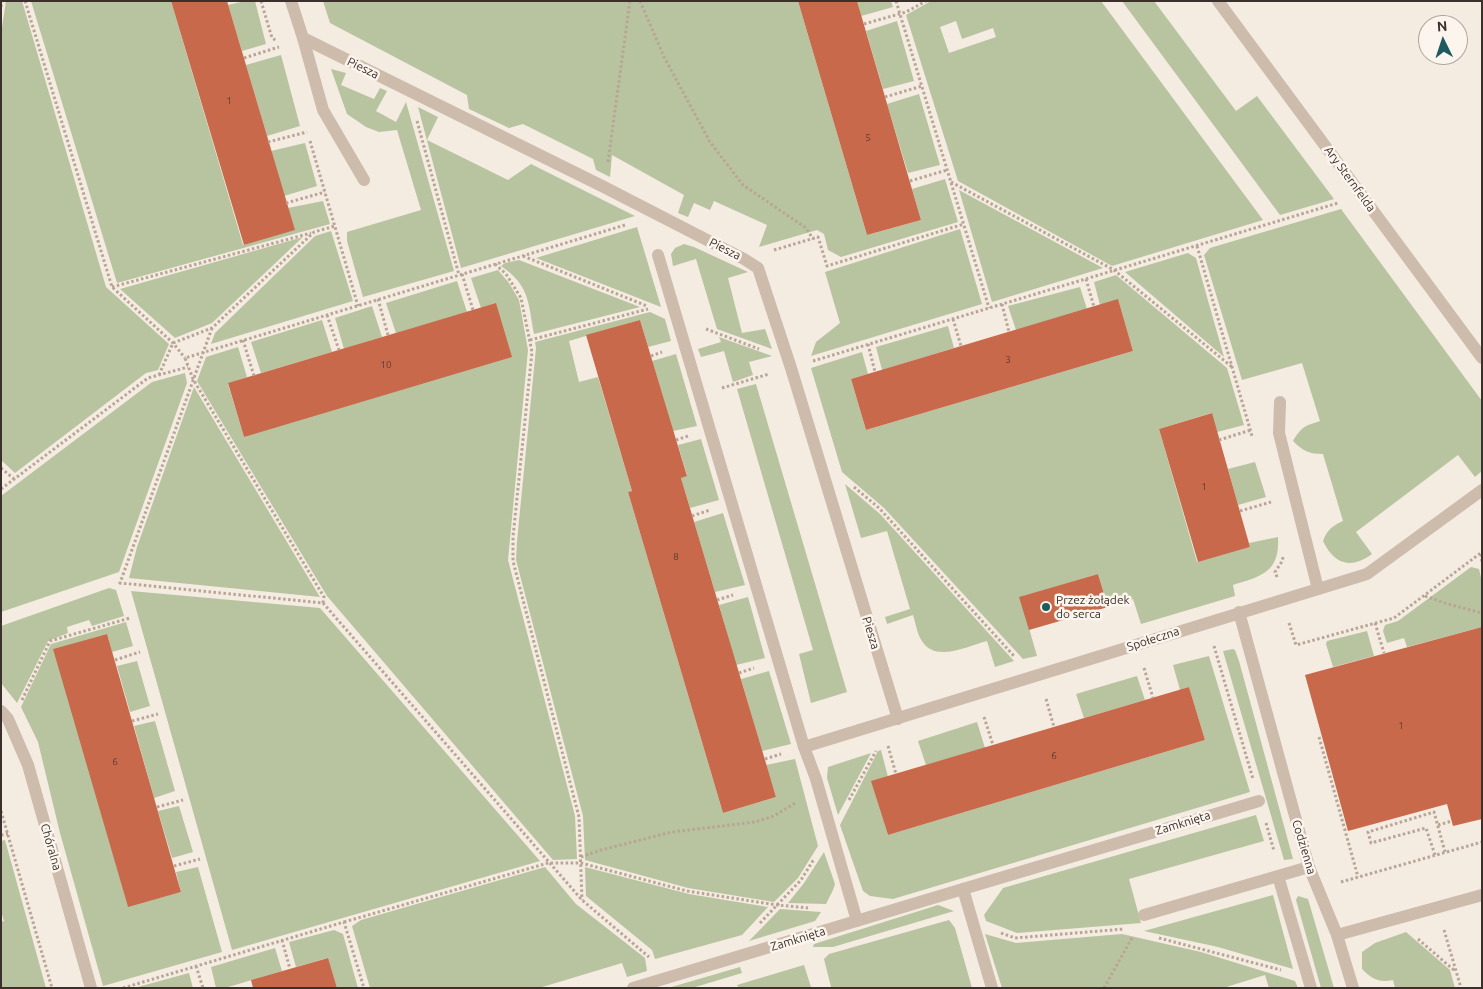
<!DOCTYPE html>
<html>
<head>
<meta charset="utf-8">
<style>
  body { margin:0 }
  #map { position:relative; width:1483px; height:989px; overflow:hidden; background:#f4ebe1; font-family:Ubuntu,sans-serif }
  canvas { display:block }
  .frame { position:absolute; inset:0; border:2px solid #3b302b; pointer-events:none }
  .north { position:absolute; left:1418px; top:15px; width:50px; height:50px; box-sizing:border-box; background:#fbf5ee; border:1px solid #aea6a0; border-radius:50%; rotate:356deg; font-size:14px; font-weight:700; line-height:20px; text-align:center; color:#3b302b }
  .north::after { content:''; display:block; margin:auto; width:18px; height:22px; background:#1f5a5e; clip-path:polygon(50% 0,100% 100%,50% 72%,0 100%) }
</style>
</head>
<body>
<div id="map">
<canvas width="1483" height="989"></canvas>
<div class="frame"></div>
<div class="north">N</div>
</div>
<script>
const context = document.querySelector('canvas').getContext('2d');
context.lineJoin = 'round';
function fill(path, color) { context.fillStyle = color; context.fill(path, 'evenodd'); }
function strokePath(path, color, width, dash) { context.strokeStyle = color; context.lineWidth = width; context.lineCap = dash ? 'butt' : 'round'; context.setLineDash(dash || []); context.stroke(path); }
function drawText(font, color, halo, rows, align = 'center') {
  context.font = font + ' Ubuntu,sans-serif'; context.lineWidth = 5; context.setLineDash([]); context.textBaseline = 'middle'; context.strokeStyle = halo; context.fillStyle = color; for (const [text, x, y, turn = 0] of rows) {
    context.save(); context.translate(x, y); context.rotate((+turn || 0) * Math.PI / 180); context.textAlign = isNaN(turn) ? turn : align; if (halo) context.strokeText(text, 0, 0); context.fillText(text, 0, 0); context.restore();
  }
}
const green = new Path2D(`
  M6,1H22L106,287L169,344L158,370L146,373L15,473L1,460V34Z
  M31,1H171L243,245L294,230L288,208L323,201L330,224L117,283Z
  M245,1H255L266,44L242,51L228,5Z
  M323,1H798L867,235L921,220L912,189L945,179L958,222L841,257L828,250L824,234L817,230L759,247L767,225L714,201L710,210L694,203L688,217L678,213L684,195L612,155L610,177L596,170L593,159L523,124L509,128L469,109L467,95L330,23Z
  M857,1H891L893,7L861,16Z
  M931,1H1101L1263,220L1112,266L958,181L906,15ZM956,21L962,39L993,28L996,37L949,53L940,27Z
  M1122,1H1154L1236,111L1257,96L1334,199L1280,215Z
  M897,21L914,81L883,89L866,31Z
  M281,55L300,126L267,136L246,65Z
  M331,69L346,73L341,85L374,99L380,88L387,91L376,111L396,122L406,102L454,271L363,297L347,241V232L421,210L397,130L379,132L366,127L347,114Z
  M919,94L940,165L908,173L887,104Z
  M418,107L438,117L427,140L508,180L531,164L635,216L461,268Z
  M305,143L317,186L284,196L271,151Z
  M959,190L1103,268L992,302Z
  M1341,209L1482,401V471L1475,477L1458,455L1356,532L1372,554C1350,570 1334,564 1323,541C1327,530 1332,526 1343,521L1323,454C1309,454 1303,451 1293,441C1302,426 1305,426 1320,421L1302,363L1242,380L1204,255L1210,248Z
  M637,227L661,307L536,258Z
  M960,229L982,304L811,356L816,342L840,323L825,272Z
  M331,231L353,301L211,344L215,333L315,236Z
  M303,237L212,323L175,338L120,289Z
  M684,244L694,247L748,272L728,278L742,333L765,329L772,349L717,329L696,259L673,266L671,254L675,248Z
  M1188,253L1196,258L1224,357L1125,272Z
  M519,260L640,307L534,334C528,302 530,286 501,266L505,263Z
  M498,270L509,283L519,300L528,350L508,560L575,816L577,859L553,860L327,596L197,381L206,357L238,347L247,377L228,384L244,437L496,303L481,308L471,278Z
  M1116,275L1227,368L1244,425L1217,432L1211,413L1159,429L1197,562L1250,547L1249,543L1278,537C1280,572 1262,576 1233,585L1235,596L1141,624L1133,599L1108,607L1098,574L1020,597L1037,656L1023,659L884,508L842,472L811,368L862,352L868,374L851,379L866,430L1133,351L1118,300L1100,305L1094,282Z
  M457,281L467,312L396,333L386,303Z
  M1080,287L1087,309L1016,330L1008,306Z
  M372,306L382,337L344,349L335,318Z
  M650,312L665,319L671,341L648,347L640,320L569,341L579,382L598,377L632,491L628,492L723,813L776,797L766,765L795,759L818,846L798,878L774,902L688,888L585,860L583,816L516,560L517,541L536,348L535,342Z
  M322,320L332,352L261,373L251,342Z
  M948,326L954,348L882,370L876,347Z
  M719,337L772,356L749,362L753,375L733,382L724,351L701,357L698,349L721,342Z
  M676,354L697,426L673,431L652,361Z
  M185,373L187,383L119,572L1,612V496L152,382Z
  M756,384L847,692L811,703L799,654L813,650L737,389Z
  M194,387L320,597L129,578L137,547Z
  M701,439L719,500L690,508L681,478L687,475L678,445Z
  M1255,462L1266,497L1238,505L1228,469Z
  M845,484L880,514L1014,661L995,667L987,641C968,646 935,663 922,641C917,634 916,624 913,615L887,624L885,617L910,609L887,531L861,538Z
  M723,513L745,585L715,592L694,522Z
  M1471,567L1479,569L1482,582V627L1407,647L1404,638L1387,643L1383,631L1385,625L1398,621Z
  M109,588L116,590L124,616L92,626L89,620L67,627L68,633L48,641L17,703L1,683V626Z
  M131,591L320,608L540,861L232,950Z
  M748,597L765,658L736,665L719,605Z
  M126,622L133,646L112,652L107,634L54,649L128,906L181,892L176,872L198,867L222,952L103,986L60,833L38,742L21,707L51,644Z
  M1367,631L1374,656L1333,667L1326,644L1327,641Z
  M1233,649L1235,650L1239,661L1293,859L1284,860L1223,651Z
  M1209,656L1250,792L893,899L870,896L863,891L840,825L878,751L881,750L888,777L872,782L888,835L1205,740L1189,687L1180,690L1173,665Z
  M137,661L150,706L130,712L117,666Z
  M769,671L791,744L762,751L741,679Z
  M1137,676L1145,700L1084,718L1076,694Z
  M155,721L175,791L154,798L134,726Z
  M977,722L985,748L926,765L918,741Z
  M871,753L838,815L827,778L828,767Z
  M179,806L193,852L172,858L158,811Z
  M1256,815L1264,841L1129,879L1141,923L1017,933L986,921L984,915L1003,888Z
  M5,840L46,988H1V922L4,921L1,911V841Z
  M824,852L835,884L833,890L826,904L788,903L804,883Z
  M545,867L576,904L645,958L647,971L627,977L622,963L539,988H370L352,926L361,920Z
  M585,867L689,894L768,907L742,935L655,959L652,950L586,896Z
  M1273,895L1293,969L1218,947L1144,931Z
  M1298,896L1308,899L1334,988H1321L1296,900Z
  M938,905L954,911L833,947H813L814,944Z
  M780,909L821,912L815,921L749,941Z
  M949,920L955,928L972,988L831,987L824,959L829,954Z
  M334,930L343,934L358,988H337L327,958L296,967L289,942Z
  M1406,932L1450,970L1455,988H1395L1393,980C1379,983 1372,979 1362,969V952L1375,943Z
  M985,934L1016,943L1122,934L1201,952L1295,981L1298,988H1269L1265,975L1223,988H1002Z
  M275,948L282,971L225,988H216L211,967Z
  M804,965L811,987L739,988L737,985Z
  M740,967L742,973L692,988H668Z
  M189,973L193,988H134Z`);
const building = new Path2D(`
  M171,1H227L295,230L244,245Z
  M798,1H857L921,220L867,235Z
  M1118,299L1133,351L866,430L851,379Z
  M496,303L512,357L244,437L228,383Z
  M640,320L687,476L681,478L776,797L723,813L628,492L632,491L586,335Z
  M1212,413L1250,547L1198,562L1159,429Z
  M1098,574L1108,607L1029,630L1019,597Z
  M1482,627V819L1453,826L1447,804L1348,831L1305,675Z
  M107,634L181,892L128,907L53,649Z
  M1189,687L1205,740L888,835L871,781Z
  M328,958L337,988H253L251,980Z`);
const path = new Path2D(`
  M25,1L112,287L173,343L185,358
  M261,1L272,38L277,41
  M640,1L664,57L710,142L743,185L806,228L813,239
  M896,1L989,308
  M1,7L2,1
  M864,24L906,12L926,1
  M244,58L279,47
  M885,97L922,86
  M417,121L459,275
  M310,141L358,306
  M268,142L307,132
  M608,162L630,1
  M910,181L947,170
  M951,182L1114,270L1232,367
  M286,203L325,192
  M1197,246L1252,436
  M774,250L818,237L827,266L964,224
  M523,256L647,306
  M495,264L506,274L521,298L532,352L513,537V561L579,817L582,900
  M462,274L473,310
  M1086,279L1094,307
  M112,287L311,233
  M378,299L388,335
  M1002,304L1009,332
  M327,315L339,350
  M953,319L961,346
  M212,328L120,583L323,603L582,900L649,957
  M706,329L759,349
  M243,340L254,376
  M530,340L648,309
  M868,344L875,372
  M651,356L662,352
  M813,361L1338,203
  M159,375L173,343L212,328L314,232L335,226
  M722,388L769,374
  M676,440L688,436
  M1219,440L1251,430
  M1,468L14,479
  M854,487L879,508L1014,656
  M1,489L148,378L188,367
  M1240,511L1271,502
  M692,516L710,510
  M1481,554L1482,563
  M1277,577L1275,572L1281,563L1284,555
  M1425,596L1448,604L1482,613
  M717,600L733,595
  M323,603L324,597L193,379L185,358L625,225
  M1289,623L1296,645L1394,618L1482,552
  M1375,623L1384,653
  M1214,646L1253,779
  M115,660L140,652
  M1144,668L1153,698
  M739,673L754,668
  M1046,699L1054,727
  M22,700L50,641L130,618
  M984,717L993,745
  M132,721L158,714
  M1319,737L1358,877
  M888,746L896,774
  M765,759L781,754
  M849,800L876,751
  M157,807L183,800
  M1,811L52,988
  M1266,823L1274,851
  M1438,825L1452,821
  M1,835L8,834
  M1435,855L1426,828L1371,843L1368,832L1434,812L1445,852
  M581,857L601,850L672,832L755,822L774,816L797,802
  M174,866L200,859
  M1341,882L1482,842
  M344,922L548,863H581L687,891L777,905L808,908
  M760,923L801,880L814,859
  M1444,930L1461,988
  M1001,933L1015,938L1124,929
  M1159,938L1281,970
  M1418,939L1455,971
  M282,940L290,969
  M196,966L203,988
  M123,988L344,922L364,988
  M1104,988L1133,936`);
const service = new Path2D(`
  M303,38L323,110L364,180
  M658,255L804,747L816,779L857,921
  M1280,402L1279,433L1318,589
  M1278,876L1311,988
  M1144,915L1309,867
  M1337,935L1353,988`);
const pedestrian = new Path2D(`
  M963,889L1259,801`);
const minor = new Path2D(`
  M291,1L303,38L604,187L744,259L758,268L791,368L898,719
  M1218,1L1482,358
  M1239,612L1309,867L1337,935L1482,895
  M1,711L8,719L28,765L91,988
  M804,747L1367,574L1482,490
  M633,988L963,889L992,988`);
const markers = [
  [1046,607,5,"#1f5a5e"]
];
const numberNames = [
  ["1",229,101],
  ["5",868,138],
  ["3",1008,360],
  ["10",386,365],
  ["1",1204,487],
  ["8",676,557],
  ["1",1401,726],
  ["6",1054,756],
  ["6",115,762]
];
const streetNames = [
  ["Piesza",363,68,26],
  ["Ary Sternfelda",1350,179,54],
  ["Piesza",725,249,27],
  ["Piesza",871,633,73],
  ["Społeczna",1153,639,-18],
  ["Zamknięta",1183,823,-17],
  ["Chóralna",51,847,74],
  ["Codzienna",1304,847,73],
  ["Zamknięta",798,939,-17]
];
const poiNames = [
  ["Przez żołądek",1056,600],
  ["do serca",1056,614]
];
fill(green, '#b8c4a0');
fill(building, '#c8694b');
strokePath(path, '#b9a596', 3, [2.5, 2.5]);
strokePath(service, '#cdbbac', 12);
strokePath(pedestrian, '#cdbbac', 12);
strokePath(minor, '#cdbbac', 12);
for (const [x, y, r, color] of markers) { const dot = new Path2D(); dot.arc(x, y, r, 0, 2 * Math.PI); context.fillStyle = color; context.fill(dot); strokePath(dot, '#fbf5ee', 2); }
drawText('10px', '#5e3e33', null, numberNames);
drawText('12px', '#3b302b', '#fbf5ee', streetNames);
drawText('12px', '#3b302b', '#fbf5ee', poiNames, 'left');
</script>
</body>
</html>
